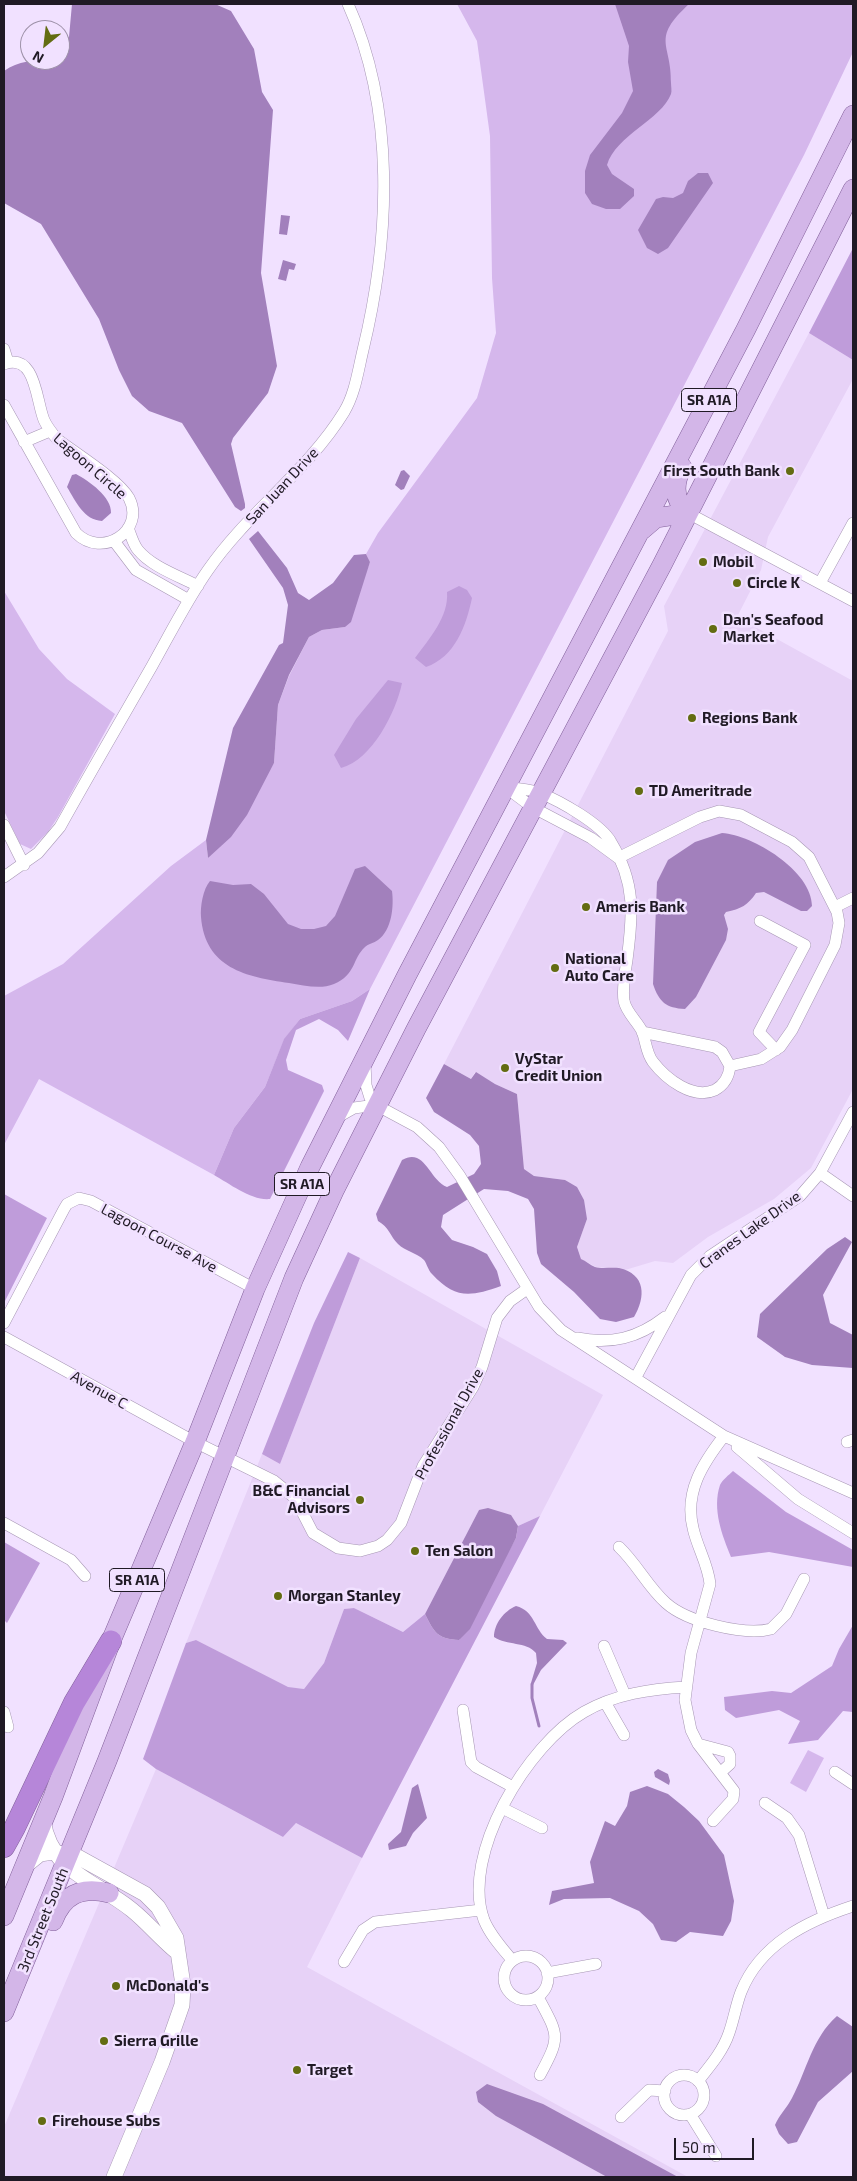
<!DOCTYPE html>
<html>
<head>
<meta charset="utf-8">
<style>
  body { margin:0 }
  #map { position:relative; width:857px; height:2181px; overflow:hidden; background:#f1e1ff; font-family:"Exo 2",sans-serif }
  canvas { display:block }
  .frame { position:absolute; inset:0; border:5px solid #201a25; pointer-events:none }
  .north { position:absolute; left:20px; top:20px; width:50px; height:50px; box-sizing:border-box; background:#f1e1ff; border:1px solid #9d91a8; border-radius:50%; rotate:209deg; font-size:14px; font-weight:700; line-height:20px; text-align:center; color:#201a25 }
  .north::after { content:''; display:block; margin:auto; width:18px; height:22px; background:#636c12; clip-path:polygon(50% 0,100% 100%,50% 72%,0 100%) }
  .scale { position:absolute; left:674px; top:2138px; width:80px; height:22px; box-sizing:border-box; border:2px solid #201a25; border-top:0; padding-left:6px; font-size:15px; line-height:18px; white-space:nowrap; color:#201a25; -webkit-text-stroke:4px #f1e1ff; paint-order:stroke }
</style>
</head>
<body>
<div id="map">
<canvas width="857" height="2181"></canvas>
<div class="frame"></div>
<div class="north">N</div>
<div class="scale">50 m</div>
</div>
<script>
const context = document.querySelector('canvas').getContext('2d');
context.lineJoin = 'round';
function fill(path, color) { context.fillStyle = color; context.fill(path, 'evenodd'); }
function strokePath(path, color, width, dash) { context.strokeStyle = color; context.lineWidth = width; context.lineCap = dash ? 'butt' : 'round'; context.setLineDash(dash || []); context.stroke(path); }
function drawText(font, color, halo, rows, align = 'center') {
  context.font = font + ' "Exo 2",sans-serif'; context.lineWidth = 5; context.setLineDash([]); context.textBaseline = 'middle'; context.strokeStyle = halo; context.fillStyle = color; for (const [text, x, y, turn = 0] of rows) {
    context.save(); context.translate(x, y); context.rotate((+turn || 0) * Math.PI / 180); context.textAlign = isNaN(turn) ? turn : align; if (halo) context.strokeText(text, 0, 0); context.fillText(text, 0, 0); context.restore();
  }
}
const built = new Path2D(`
  M809,333L853,360V379L768,537L761,570L737,617L853,681V1089L811,1168L774,1199L708,1237L673,1263L655,1261L625,1270L596,1267L581,1259L577,1247L587,1219L565,1180L534,1176L524,1169L517,1094L495,1084L475,1072L471,1079L444,1064L668,631L664,606Z
  M360,1258L603,1395L540,1516L518,1526L510,1515L479,1510L425,1614L403,1632L354,1608L344,1609L324,1663L304,1689L288,1688L196,1640L186,1643L262,1454L280,1464Z
  M156,1769L283,1837L296,1823L362,1858L307,1967L688,2177H4V2127Z`);
const green = new Path2D(`
  M457,4H853V52L804,155L370,989L352,1001L300,1019L284,1040L265,1087L234,1128L214,1175L39,1079L4,1145V996L63,964L171,866L206,840L208,858L274,763L278,705L289,676L309,637L322,630L345,627L370,562L366,554L378,533L477,398L496,333L492,278L490,136L477,41Z
  M4,591L39,649L67,679L115,714L58,817L48,832L31,849L20,844L4,811Z
  M808,1750L824,1758L806,1792L790,1783Z`);
const forest = new Path2D(`
  M853,248V360L809,333Z
  M459,586L467,590L472,598C466,626 455,657 426,667L415,658C429,639 449,617 447,592Z
  M388,680L402,683C396,712 372,760 341,768L334,755L356,719Z
  M370,989L348,1041L338,1030L319,1019L296,1030L286,1060L288,1070L322,1085L324,1091L270,1199C252,1201 230,1184 214,1175L234,1128L265,1087L284,1039L300,1019L352,1001Z
  M4,1194L47,1218L4,1303Z
  M348,1252L360,1258L280,1464L262,1454L314,1323Z
  M733,1471L786,1512L853,1550V1567L769,1552L731,1557C722,1535 712,1509 720,1485C722,1480 729,1475 733,1471Z
  M540,1516L362,1858L296,1823L283,1837L156,1769L143,1759L186,1643L196,1640L288,1687L304,1689L324,1663L344,1609L354,1608L403,1632L425,1614C434,1632 437,1639 459,1640L516,1538L518,1526Z
  M4,1542L40,1563L7,1623L4,1620Z
  M853,1625V1712L843,1711L818,1740L788,1744L800,1721L779,1710L736,1718L725,1710L724,1697L772,1691L791,1693L832,1666L839,1649Z`);
const water = new Path2D(`
  M72,4H215L231,11L254,49L262,92L273,110L261,273L277,366L268,393L233,438L231,444L245,504V508L241,511L235,507L182,423L149,411L132,396L119,370L99,319L41,224L4,203V71C21,59 39,60 60,60V44L69,37Z
  M615,4H689C650,40 672,43 671,83C671,86 672,91 671,94C661,120 616,135 607,165L612,174L634,189V196L620,209H606L592,204L585,193V171L590,155L622,113L633,91L628,62L629,46Z
  M698,173H708L713,183L668,248L658,254L647,248L638,230L656,199L663,197L673,198L683,193L688,181Z
  M281,215L290,216L287,235L279,234Z
  M283,260L296,264L294,270L289,269L286,281L278,279Z
  M404,470L410,476L404,489L401,490L395,485L401,471Z
  M76,474C89,481 112,497 111,513L102,521C84,520 76,502 67,487L72,475Z
  M258,531L287,568L298,593L309,600L333,583L354,555L366,554L370,562L351,622L345,627L322,630L309,637L289,675L278,705L274,763L247,815L231,837L208,858L206,840L233,728L279,645L283,643L288,605L283,588L249,539Z
  M722,833C753,835 812,871 812,906L807,911H801L764,892L756,893C748,905 741,909 726,912L724,915L728,929L726,940L696,997L685,1009C666,1008 659,1002 653,984L657,882L668,860L695,842Z
  M365,866L392,891C394,906 392,930 378,940C374,943 368,944 365,947C352,959 356,975 334,984C320,990 303,985 289,983C246,977 205,968 201,917C200,907 203,889 210,881L233,885L251,884L264,894L288,924L301,929H314L326,926L335,916L355,869Z
  M444,1064L471,1079L476,1072L495,1084L517,1094L524,1169L534,1176L565,1180L577,1187L584,1200L587,1219L577,1247L581,1259C586,1261 590,1265 595,1267C602,1269 611,1267 619,1268C646,1274 646,1297 634,1317L616,1322L600,1319L574,1292L541,1264L537,1253L534,1209L528,1199L508,1191L484,1189L443,1215L441,1227L452,1240L473,1247L487,1254L497,1271L501,1286C470,1297 455,1299 432,1274C428,1270 427,1264 424,1260C417,1253 405,1251 398,1244C390,1236 389,1227 378,1221L376,1214L402,1160C425,1147 429,1180 447,1187L474,1174L481,1164L479,1146L470,1135L434,1112L426,1098Z
  M845,1237L852,1242L823,1295L830,1323L853,1335V1368L812,1365L785,1357L757,1337L760,1314L827,1249Z
  M488,1508L511,1515L518,1526L516,1538L470,1629L459,1640C437,1639 434,1632 425,1614L479,1510Z
  M516,1606C535,1611 534,1629 547,1639L563,1640L567,1643L541,1670L533,1685L531,1683L537,1663L536,1653C526,1641 507,1646 494,1637C494,1624 504,1611 516,1606Z
  M658,1769L668,1774L670,1781L669,1785L655,1777L654,1772Z
  M418,1784L427,1818L413,1833L406,1846L389,1850L388,1844L401,1832L412,1788Z
  M647,1786L668,1794L684,1807L699,1821L724,1855L734,1901L731,1921L723,1936L690,1932L676,1942L661,1940L653,1924L639,1911L610,1898L564,1899L549,1905L552,1891L594,1883L590,1862L605,1821L615,1826L627,1806L630,1792Z
  M837,2016L853,2027V2071L818,2102L797,2142L788,2144L779,2134L775,2125C779,2115 787,2108 792,2098C807,2070 812,2038 837,2016Z
  M487,2084L543,2104L678,2177H607L496,2116L478,2102L476,2092Z`);
const stream = new Path2D(`
  M532,1684V1698L539,1726`);
const minor = new Path2D(`
  M4,349L8,362
  M4,364C36,352 36,401 44,420C47,427 52,433 57,439C75,453 119,480 129,498C146,531 102,559 76,533L4,405
  M24,442L50,431
  M688,513L853,601
  M128,528C131,535 133,544 138,550C152,567 179,576 198,586
  M114,541L136,570L189,600
  M820,583L853,523
  M507,787C517,789 531,789 540,793C560,801 601,824 611,842C636,883 633,915 627,960C625,973 622,988 624,1001C626,1012 637,1021 642,1031C646,1041 646,1053 653,1062C666,1079 693,1100 715,1090C724,1085 729,1076 730,1066L722,1052L715,1047L642,1032
  M508,789L532,807L591,838L617,857
  M4,825L24,865
  M618,858L700,817L719,811L741,815L792,842L809,857L837,912L839,923L835,945L792,1030L780,1047L761,1059L730,1066
  M4,877L38,853L60,827C90,773 121,720 152,666C170,634 187,600 208,570C248,512 307,472 344,412C355,394 358,371 363,350C390,239 396,110 348,4
  M835,907L853,898
  M760,921L805,945L759,1032L776,1050
  M365,1063L366,1085L370,1098L376,1105L417,1127L439,1147L460,1176L539,1307L561,1330L724,1436L853,1493
  M338,1117L354,1108L376,1105
  M820,1173L853,1196
  M4,1323L64,1209L67,1204L79,1198L91,1201L255,1289
  M4,1337L195,1442L274,1481L295,1498L313,1533L338,1548L360,1551L378,1546L387,1540L401,1523L423,1466L473,1387L482,1367L497,1318L510,1301L527,1289
  M577,1338C611,1345 638,1338 665,1317
  M636,1377L691,1275L710,1256L800,1196L820,1173L853,1112
  M847,1442L853,1440
  M737,1447L798,1499L853,1533
  M4,1523L71,1560L85,1576
  M619,1547C637,1564 648,1587 666,1603C687,1622 745,1636 771,1629L786,1614L804,1579
  M604,1646L625,1695
  M605,1702L624,1735
  M463,1710L471,1762L476,1767L513,1787
  M4,1712L8,1727
  M698,1744L728,1752L730,1756V1764L721,1772
  M835,1772L853,1784
  M765,1803L787,1818L799,1835L824,1916
  M502,1808L542,1828
  M713,1821L733,1799L734,1791L698,1744L691,1730L685,1700L691,1653L710,1584C708,1564 697,1547 693,1528C684,1492 703,1463 724,1436
  M504 1978a22 22 0 1 1 44 0a22 22 0 1 1-44 0Z
  M512,1960C502,1948 490,1935 484,1920C460,1855 528,1744 584,1712C615,1694 651,1689 686,1687
  M344,1962L363,1930L375,1922L481,1910
  M547,1973L596,1964
  M538,1997C559,2036 561,2036 540,2075
  M664 2095a20 20 0 1 1 40 0a20 20 0 1 1-40 0Z
  M698,2081C710,2066 723,2051 729,2033C734,2019 736,2005 741,1992C760,1944 807,1921 853,1906
  M690,2114L716,2156
  M621,2117L649,2090L665,2091`);
const tertiary = new Path2D(`
  M43,1820C51,1873 95,1880 132,1910C148,1923 161,1939 177,1952
  M24,1867L40,1854L53,1852L78,1857L145,1894L158,1907L176,1938L183,1985L182,2005L162,2062L114,2177`);
const primary = new Path2D(`
  M682,467C674,483 673,501 688,513
  M642,530L656,518L688,513
  M4,1916L53,1797L111,1641L195,1442L255,1289L310,1167L407,975L746,329L853,115
  M53,1921C63,1895 81,1886 109,1893
  M4,2012L107,1761L294,1278L334,1191L416,1029L662,565L853,189`);
const motorway = new Path2D(`
  M4,1847L14,1829L74,1703L111,1641`);
const markers = [
  [790,471,5,"#636c12"],
  [703,562,5,"#636c12"],
  [737,583,5,"#636c12"],
  [713,629,5,"#636c12"],
  [692,718,5,"#636c12"],
  [639,791,5,"#636c12"],
  [586,907,5,"#636c12"],
  [555,968,5,"#636c12"],
  [505,1068,5,"#636c12"],
  [360,1500,5,"#636c12"],
  [415,1551,5,"#636c12"],
  [278,1596,5,"#636c12"],
  [116,1986,5,"#636c12"],
  [104,2041,5,"#636c12"],
  [297,2070,5,"#636c12"],
  [42,2121,5,"#636c12"]
];
const shields = [
  [709,400,55],
  [302,1184,55],
  [137,1580,55]
];
const shieldNames = [
  ["SR A1A",709,400],
  ["SR A1A",302,1184],
  ["SR A1A",137,1580]
];
const streetNames = [
  ["Lagoon Circle",90,466,41],
  ["San Juan Drive",282,486,-47],
  ["Cranes Lake Drive",750,1230,-36],
  ["Lagoon Course Ave",159,1238,28],
  ["Avenue C",99,1390,29],
  ["Professional Drive",449,1424,-61],
  ["3rd Street South",43,1920,-68]
];
const poiNames = [
  ["First South Bank",780,471,"right"],
  ["Mobil",713,562],
  ["Circle K",747,583],
  ["Dan's Seafood",723,620],
  ["Market",723,637],
  ["Regions Bank",702,718],
  ["TD Ameritrade",649,791],
  ["Ameris Bank",596,907],
  ["National",565,959],
  ["Auto Care",565,976],
  ["VyStar",515,1059],
  ["Credit Union",515,1076],
  ["B&C Financial",350,1491,"right"],
  ["Advisors",350,1508,"right"],
  ["Ten Salon",425,1551],
  ["Morgan Stanley",288,1596],
  ["McDonald's",126,1986],
  ["Sierra Grille",114,2041],
  ["Target",307,2070],
  ["Firehouse Subs",52,2121]
];
fill(built, '#e7d2f7');
fill(green, '#d5b7ec');
fill(forest, '#bf9cda');
fill(water, '#a280bc');
strokePath(stream, '#a280bc', 3);
strokePath(minor, '#a797b4', 12);
strokePath(tertiary, '#a797b4', 16);
strokePath(primary, '#82609a', 20);
strokePath(motorway, '#82609a', 22);
strokePath(minor, '#fff', 11);
strokePath(tertiary, '#fff', 15);
strokePath(primary, '#d3b6e8', 19);
strokePath(motorway, '#b686d9', 21);
for (const [x, y, r, color] of markers) { const dot = new Path2D(); dot.arc(x, y, r, 0, 2 * Math.PI); context.fillStyle = color; context.fill(dot); strokePath(dot, '#f1e1ff', 2); }
for (const [x, y, w] of shields) { const box = new Path2D(); box.roundRect(x - w / 2, y - 11.5, w, 23, 4); context.fillStyle = '#f1e1ff'; context.fill(box); strokePath(box, '#201a25', 1); }
drawText('bold 14px', '#201a25', null, shieldNames);
drawText('15px', '#201a25', '#f1e1ff', streetNames);
drawText('bold 15px', '#201a25', '#f1e1ff', poiNames, 'left');
</script>
</body>
</html>
